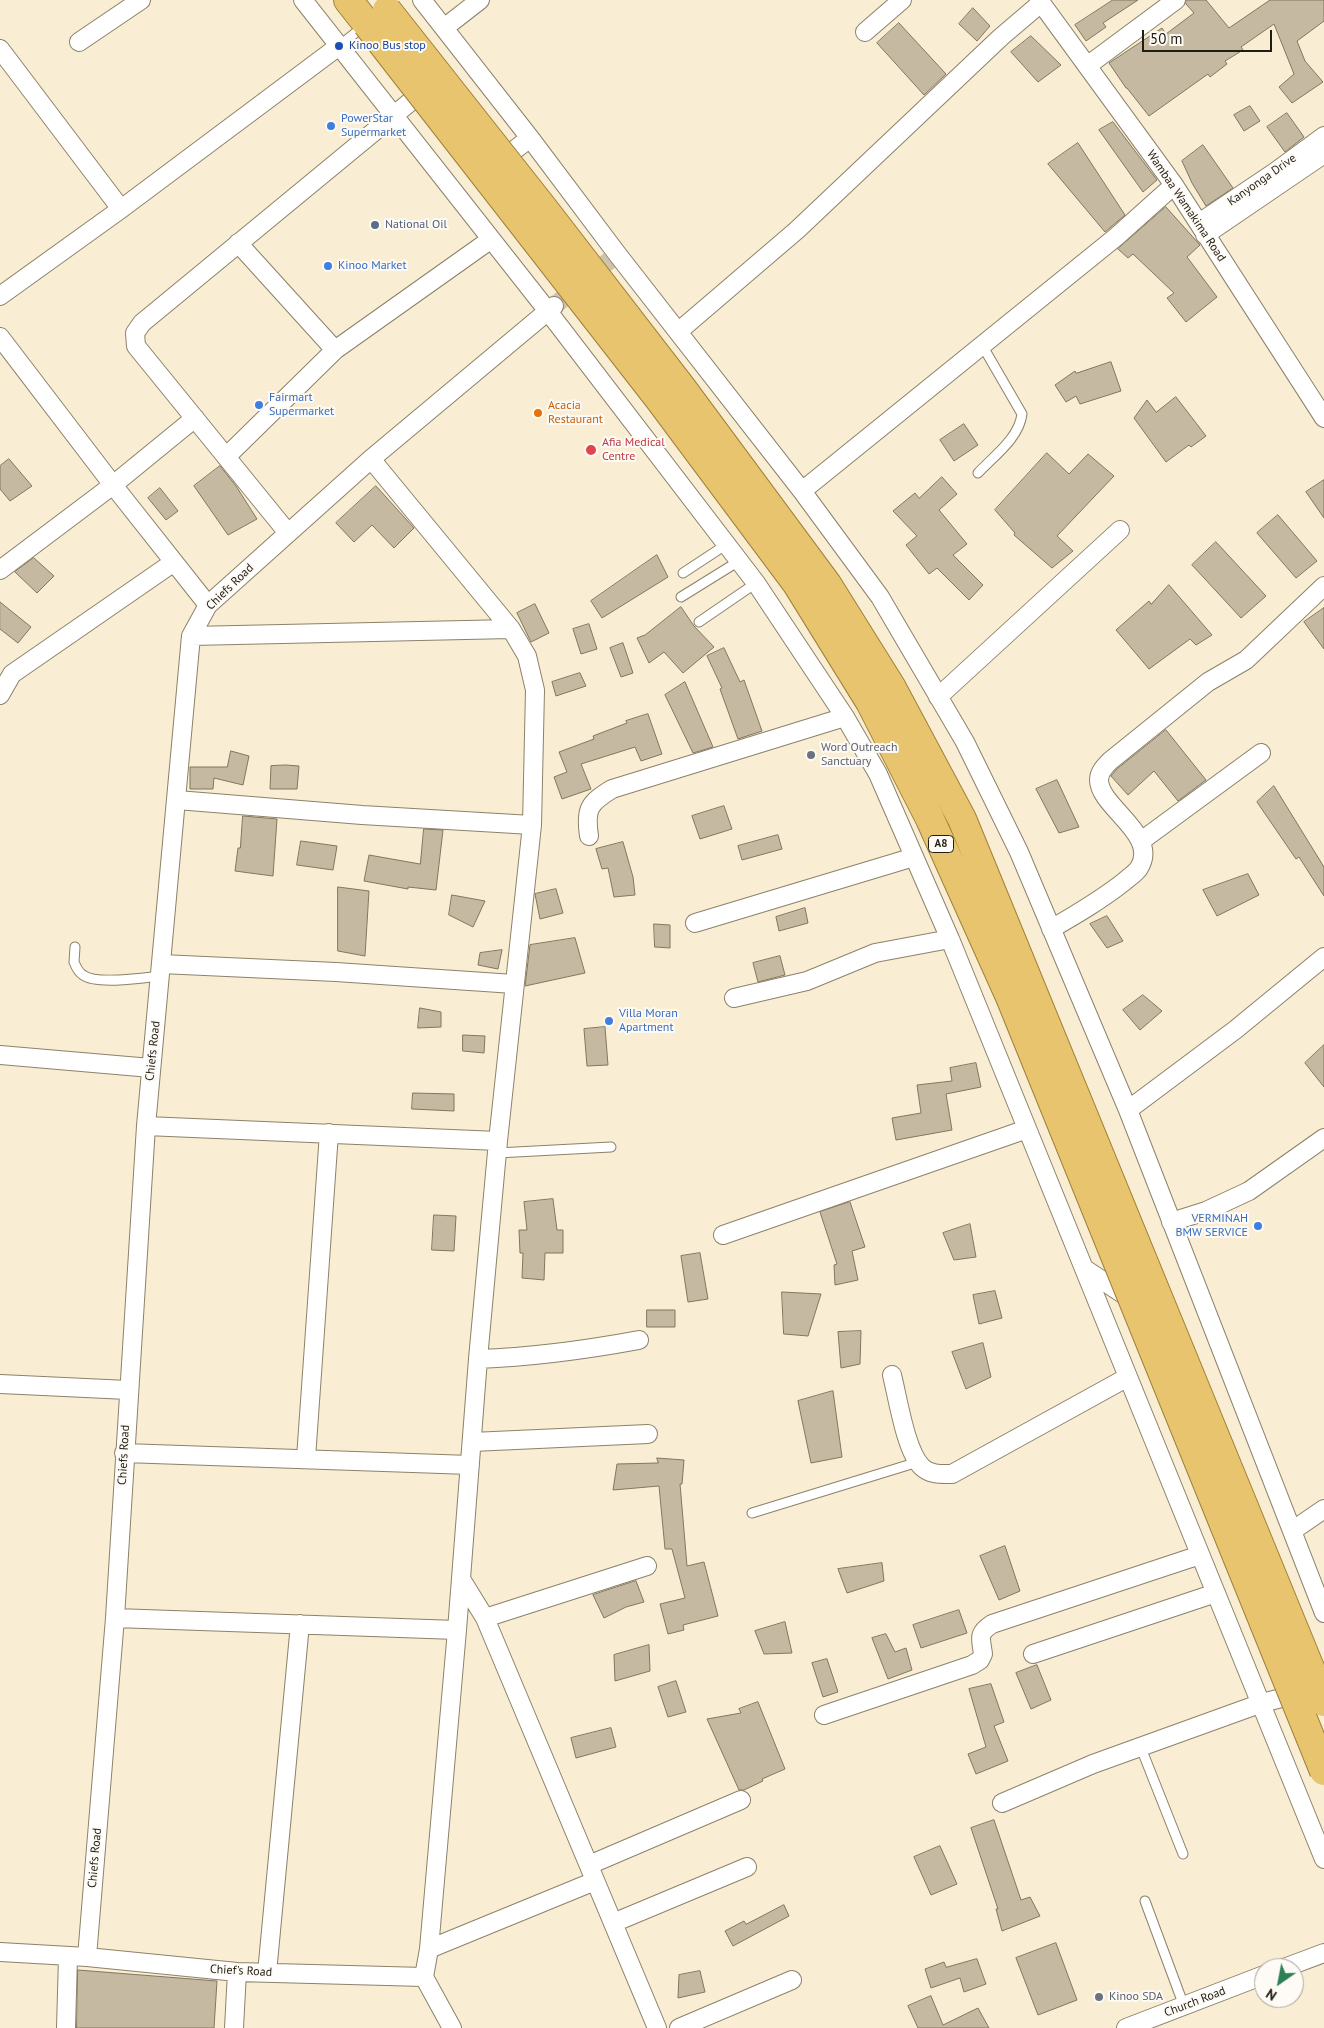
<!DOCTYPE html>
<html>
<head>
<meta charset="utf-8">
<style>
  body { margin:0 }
  #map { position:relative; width:1324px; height:2028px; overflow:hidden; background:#f9edd3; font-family:"PT Sans",sans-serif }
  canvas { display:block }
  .north { position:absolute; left:1254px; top:1958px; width:50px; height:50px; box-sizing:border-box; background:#fefbf6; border:1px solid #a6a29c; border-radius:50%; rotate:213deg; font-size:14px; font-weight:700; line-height:20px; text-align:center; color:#211d14 }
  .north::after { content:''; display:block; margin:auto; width:18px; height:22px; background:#2c8053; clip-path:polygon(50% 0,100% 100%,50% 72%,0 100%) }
  .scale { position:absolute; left:1142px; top:30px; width:130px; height:22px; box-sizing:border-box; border:2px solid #211d14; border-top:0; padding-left:6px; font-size:15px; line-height:18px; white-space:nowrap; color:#211d14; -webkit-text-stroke:4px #fefbf6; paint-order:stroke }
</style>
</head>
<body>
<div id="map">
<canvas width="1324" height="2028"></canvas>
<div class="north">N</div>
<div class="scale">50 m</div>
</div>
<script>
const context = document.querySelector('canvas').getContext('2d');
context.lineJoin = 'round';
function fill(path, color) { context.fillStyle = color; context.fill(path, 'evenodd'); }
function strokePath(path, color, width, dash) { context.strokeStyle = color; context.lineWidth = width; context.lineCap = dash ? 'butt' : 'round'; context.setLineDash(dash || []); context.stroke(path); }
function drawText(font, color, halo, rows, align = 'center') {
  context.font = font + ' "PT Sans",sans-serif'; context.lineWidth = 4; context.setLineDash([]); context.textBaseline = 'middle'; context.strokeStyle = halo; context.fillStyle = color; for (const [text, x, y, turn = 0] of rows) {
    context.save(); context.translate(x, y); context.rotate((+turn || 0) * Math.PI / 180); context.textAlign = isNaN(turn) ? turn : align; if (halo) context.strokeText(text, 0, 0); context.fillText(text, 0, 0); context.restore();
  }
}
const building = new Path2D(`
  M1113,0H1138L1103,23L1106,27L1086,41L1075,25Z
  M1186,0H1206L1229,28L1270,0H1324V21L1297,41L1305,61L1323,82L1292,103L1279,87L1294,74L1274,24L1241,47L1243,50L1225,61L1227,64L1210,77L1208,74L1149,116L1127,88H1126L1109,63L1162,28L1166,34L1194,13L1186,4Z
  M973,8L990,26L977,41L959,24Z
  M899,23L946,74L924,95L877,43Z
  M1031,36L1061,65L1038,82L1011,52Z
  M1250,106L1260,121L1244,131L1234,115Z
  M1287,113L1304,137L1285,152L1267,127Z
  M1113,122L1157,180L1143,192L1099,130Z
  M1078,143L1125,215L1105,232L1048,164Z
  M1203,145L1233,188L1206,206L1192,183L1182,161Z
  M1166,207L1200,245L1187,257L1217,297L1186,322L1167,298L1174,293L1133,254L1128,258L1118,249Z
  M1111,362L1121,391L1080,404L1076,396L1066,402L1055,385L1075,371L1076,373Z
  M1176,397L1206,436L1191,447L1189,445L1166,462L1134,418L1147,400L1156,412Z
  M964,424L978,445L954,461L940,440Z
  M1047,453L1069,474L1088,454L1114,476L1057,536L1073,551L1052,568L1014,535L1015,533L995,510Z
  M9,459L32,486L10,501L0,489V466Z
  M220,466L236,486L257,519L228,535L194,486Z
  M942,477L957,494L939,510L967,544L953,555L983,585L969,600L937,568L929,574L906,545L917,536L893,511L915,493L919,498Z
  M1324,480V518L1306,492Z
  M376,486L414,528L394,548L372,525L354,542L336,523Z
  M160,488L178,511L166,520L148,498Z
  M1278,515L1317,561L1296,578L1257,533Z
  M1216,542L1266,596L1241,618L1192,565Z
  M657,555L668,577L602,618L591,601Z
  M34,558L54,576L37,593L15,572Z
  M1169,585L1212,635L1196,645L1190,639L1149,669L1116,630L1149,601L1151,604Z
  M0,602L31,627L18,643L0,629Z
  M535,604L549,633L531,642L517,613Z
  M681,607L694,626L714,647L683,673L664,652L649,663L637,638L645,635Z
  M1324,608V649L1304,622Z
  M589,624L597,649L581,654L573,629Z
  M623,643L633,673L621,677L610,648Z
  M724,648L740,682L744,680L762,731L738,739L720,689L722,688L707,656Z
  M580,673L586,686L556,696L552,682Z
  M685,682L713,747L693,753L665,695Z
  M648,714L662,754L641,761L635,747L581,764L591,789L562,799L554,777L567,772L559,752L594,739L593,736L627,723L626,721Z
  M1166,730L1206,780L1178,801L1154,771L1128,795L1111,776L1117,769Z
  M231,751L249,756L243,785L214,778L213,789H190V767H227Z
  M286,765L299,766L297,789H270L271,766Z
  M1057,780L1079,827L1059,833L1036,789Z
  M1274,786L1324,867V896L1299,857L1296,859L1257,802Z
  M724,806L732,829L700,839L692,816Z
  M243,816L277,819L273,876L235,871L238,848H240Z
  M424,829L443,830L436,890L408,887V889L364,881L369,855L420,864Z
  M778,835L782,849L742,860L738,846Z
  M301,841L337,846L333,870L297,865Z
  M623,842L633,877L635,895L614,897L608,868L602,869L596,849Z
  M1248,874L1259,895L1217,916L1203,890Z
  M338,887L369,891L365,956L338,951Z
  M556,889L563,913L540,919L535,894Z
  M452,895L485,901L473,927L449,915Z
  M805,908L808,923L779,931L776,917Z
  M1107,916L1123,941L1107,948L1090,924Z
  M654,924L670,925V948L655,947Z
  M575,938L585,973L525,986L530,945Z
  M502,950L498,969L478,965L480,953Z
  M780,956L785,975L758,982L753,963Z
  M1143,995L1162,1011L1140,1030L1123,1010Z
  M420,1008L441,1012V1027L418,1028Z
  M605,1027L608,1065L587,1066L584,1029Z
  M463,1035L485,1036L484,1053L463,1051Z
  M1324,1045V1087L1305,1063Z
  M976,1063L981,1087L946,1094L952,1130L896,1140L892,1118L921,1113L917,1085L952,1081L950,1068Z
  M413,1093L454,1094V1111L412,1109Z
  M553,1199L557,1230H563V1253H545L544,1280L522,1278L523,1253H520L519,1230H527L524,1202Z
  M850,1202L865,1247L852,1251L858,1280L835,1285L834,1265L837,1264L820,1212Z
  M434,1215L456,1216L454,1251L432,1250Z
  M970,1224L976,1257L954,1260L943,1233Z
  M700,1253L708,1299L688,1302L681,1256Z
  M995,1291L1002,1318L979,1324L973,1295Z
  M782,1292L821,1294L808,1336L784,1334Z
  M647,1310H675V1327H647Z
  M861,1331L860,1364L841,1368L838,1332Z
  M983,1343L991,1377L966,1389L952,1352Z
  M833,1391L842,1457L811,1463L798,1401Z
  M657,1458L684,1460L682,1484H680L687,1566L704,1562L718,1616L683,1625L684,1630L668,1634L660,1604L685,1598L672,1549H665L659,1486L613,1490L617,1464L658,1463Z
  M1005,1546L1020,1591L999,1600L980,1556Z
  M882,1563L884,1581L847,1593L838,1569Z
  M636,1581L644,1602L626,1607L604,1618L593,1595Z
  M959,1610L967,1633L921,1648L913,1625Z
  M785,1622L792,1653L764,1654L755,1631Z
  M886,1634L895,1652L906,1648L912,1670L888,1679L872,1638Z
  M649,1645L650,1671L615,1681L614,1655Z
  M827,1659L838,1692L823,1697L812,1663Z
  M1037,1665L1051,1700L1031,1709L1016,1673Z
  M676,1681L686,1712L668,1717L658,1687Z
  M991,1684L1004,1722L994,1726L1008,1761L976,1774L968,1754L986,1747L969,1689Z
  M758,1702L785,1769L762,1779L763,1781L744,1790H739L707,1719L741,1713L739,1709Z
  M611,1728L616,1747L576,1758L571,1738Z
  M994,1820L1021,1900L1030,1897L1040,1916L1002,1931L996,1909H998L971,1828Z
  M940,1846L957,1884L931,1895L914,1857Z
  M784,1905L789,1916L733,1946L725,1931L744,1921L746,1924Z
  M1056,1943L1077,2000L1038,2015L1016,1958Z
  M977,1959L986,1984L964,1992L960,1978L931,1988L925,1969L944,1962L946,1967Z
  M78,1970L217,1981L214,2028H77Z
  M700,1971L705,1992L678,1998L679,1975Z
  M931,1996L943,2025L978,2008L989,2028H918L908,2006Z`);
const minorTunnel = new Path2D(`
  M554,306L610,260`);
const service = new Path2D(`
  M339,46L364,26
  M978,473C995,455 1019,438 1022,414L982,345
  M683,573L727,544
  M681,597L739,561
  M699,622L756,583
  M75,947L74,962C76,967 78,972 83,975C96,985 143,978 160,976
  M497,1153L611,1147
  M752,1513L918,1462
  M1141,1748L1183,1854
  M1145,1901L1184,2006`);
const minor = new Path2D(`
  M303,0L547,310L756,583L845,717L878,774L950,939L1324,1859
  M422,0L530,138L618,255L802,491L880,597L965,742L1019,852L1128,1110L1324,1613
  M1039,0L1174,185L1324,418
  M444,28L480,0
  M865,32L902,0
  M79,42L141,0
  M0,49L121,209
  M1087,66L1176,0
  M504,158L530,138
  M1199,223L1275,172L1324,136
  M1205,235L1324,154
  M238,243L335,350
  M0,296L121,209L339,46
  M679,331L797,230L1001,37L1041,3
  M0,337L113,485L208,605
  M226,457L335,350L490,240
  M371,459L511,629L527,656L535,690L532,825L498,1141L478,1359L457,1630L429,1949L424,1977
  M802,491L1116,237L1174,185
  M288,533L136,346L135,333L142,323L421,93
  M0,570L113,485L195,418
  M191,636L511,629
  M0,695L12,674L174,562
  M938,697L1120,530
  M177,800L362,815L532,825
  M589,836C585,809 589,803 612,789L845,717
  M1141,841L1261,753
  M695,923L914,857
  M1051,929C1077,914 1101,900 1125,881C1129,877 1136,873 1139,868C1160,835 1099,807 1099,780C1099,772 1105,766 1110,761L1208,682L1246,660L1324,586
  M161,964L336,972L514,984
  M734,998L807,981L875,953L950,939
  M0,1055L151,1068
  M1128,1110L1235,1030L1324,957
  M146,1126L498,1141
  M1171,1222L1206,1211L1249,1191L1324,1138
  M723,1235L1027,1129
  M1085,1269L1132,1300
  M478,1359C533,1357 585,1350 639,1340
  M892,1375C898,1399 906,1452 922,1467C930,1475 942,1474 952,1474L1128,1377
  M0,1384L128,1390
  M472,1442L648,1434
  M124,1453L470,1465
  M306,1458L329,1133
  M1292,1531L1324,1509
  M461,1579L485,1618L657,2028
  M115,1618L457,1630
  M485,1618L647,1566
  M1033,1654L1216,1593
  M824,1715L972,1665L980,1660L983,1654C981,1638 977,1634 992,1624L1200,1555
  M1002,1803L1093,1764L1262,1703L1293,1695
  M589,1865L741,1800
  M613,1923L747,1867
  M429,1949L595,1881
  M0,1952L87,1957L237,1972L424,1977L452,2028
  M87,1957L115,1618L146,1126L191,636L208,605L371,459L554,306
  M1284,1968L1324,1953
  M267,1973L300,1624
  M66,2028L68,1957
  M234,2028L237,1972
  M679,2028L792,1980
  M1126,2028L1264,1975`);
const trunk = new Path2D(`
  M348,0L367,24`);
const trunkBridge = new Path2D(`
  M387,10L544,209L682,388L827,584L892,688L962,819L1324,1702
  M367,24L659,399L797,584L870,702L930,819L1010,997L1324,1771`);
const markers = [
  [339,46,5,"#1a4fb4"],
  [331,126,5,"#3f7fe0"],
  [375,225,5,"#5c6f8a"],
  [328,266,5,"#3f7fe0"],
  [259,405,5,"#3f7fe0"],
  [538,413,5,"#e8710a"],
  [591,450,6,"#e0444e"],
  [811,755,5,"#6b7280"],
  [609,1021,5,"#3f7fe0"],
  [1258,1226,5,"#3f7fe0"],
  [1099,1997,5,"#6b7280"]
];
const shields = [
  [941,844,25]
];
const shieldNames = [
  ["A8",941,844]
];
const transitNames = [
  ["Kinoo Bus stop",349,46]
];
const shopNames = [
  ["PowerStar",341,119],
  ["Supermarket",341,133],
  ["Kinoo Market",338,266],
  ["Fairmart",269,398],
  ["Supermarket",269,412],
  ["Villa Moran",619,1014],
  ["Apartment",619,1028],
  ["VERMINAH",1248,1219,"right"],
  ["BMW SERVICE",1248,1233,"right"]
];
const streetNames = [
  ["Kanyonga Drive",1262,180,-35],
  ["Wambaa Wamakima Road",1186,206,56],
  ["Chiefs Road",230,587,-44],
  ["Chiefs Road",153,1051,-84],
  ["Chiefs Road",124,1455,-87],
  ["Chiefs Road",95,1858,-85],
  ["Chief's Road",241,1971,3],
  ["Church Road",1195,2002,-21]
];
const serviceNames = [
  ["National Oil",385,225]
];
const foodNames = [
  ["Acacia",548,406],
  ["Restaurant",548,420]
];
const healthNames = [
  ["Afia Medical",602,443],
  ["Centre",602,457]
];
const worshipNames = [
  ["Word Outreach",821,748],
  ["Sanctuary",821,762],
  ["Kinoo SDA",1109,1997]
];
fill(building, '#c5baa1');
strokePath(building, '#81775f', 1);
strokePath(minorTunnel, '#cec3ad', 18, [18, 9]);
strokePath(service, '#8c826a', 11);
strokePath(minor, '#8c826a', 20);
strokePath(trunk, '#9f8037', 30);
strokePath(service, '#fff', 9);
strokePath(minor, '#fff', 18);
strokePath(trunk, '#e8c46e', 28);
strokePath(trunkBridge, '#9f8037', 30, []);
strokePath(trunkBridge, '#e8c46e', 28);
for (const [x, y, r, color] of markers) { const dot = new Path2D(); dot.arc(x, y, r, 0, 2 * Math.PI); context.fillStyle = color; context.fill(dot); strokePath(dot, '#fefbf6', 2); }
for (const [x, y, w] of shields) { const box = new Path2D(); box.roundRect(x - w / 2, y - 8.5, w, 17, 4); context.fillStyle = '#fefbf6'; context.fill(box); strokePath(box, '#211d14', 1); }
drawText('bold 11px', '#211d14', null, shieldNames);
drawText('12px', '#164399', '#fefbf6', transitNames, 'left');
drawText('12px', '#366cbe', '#fefbf6', shopNames, 'left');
drawText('12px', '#211d14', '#fefbf6', streetNames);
drawText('12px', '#4e5e75', '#fefbf6', serviceNames, 'left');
drawText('12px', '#c56008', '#fefbf6', foodNames, 'left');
drawText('12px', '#be3a42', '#fefbf6', healthNames, 'left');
drawText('12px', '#5b616d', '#fefbf6', worshipNames, 'left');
</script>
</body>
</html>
